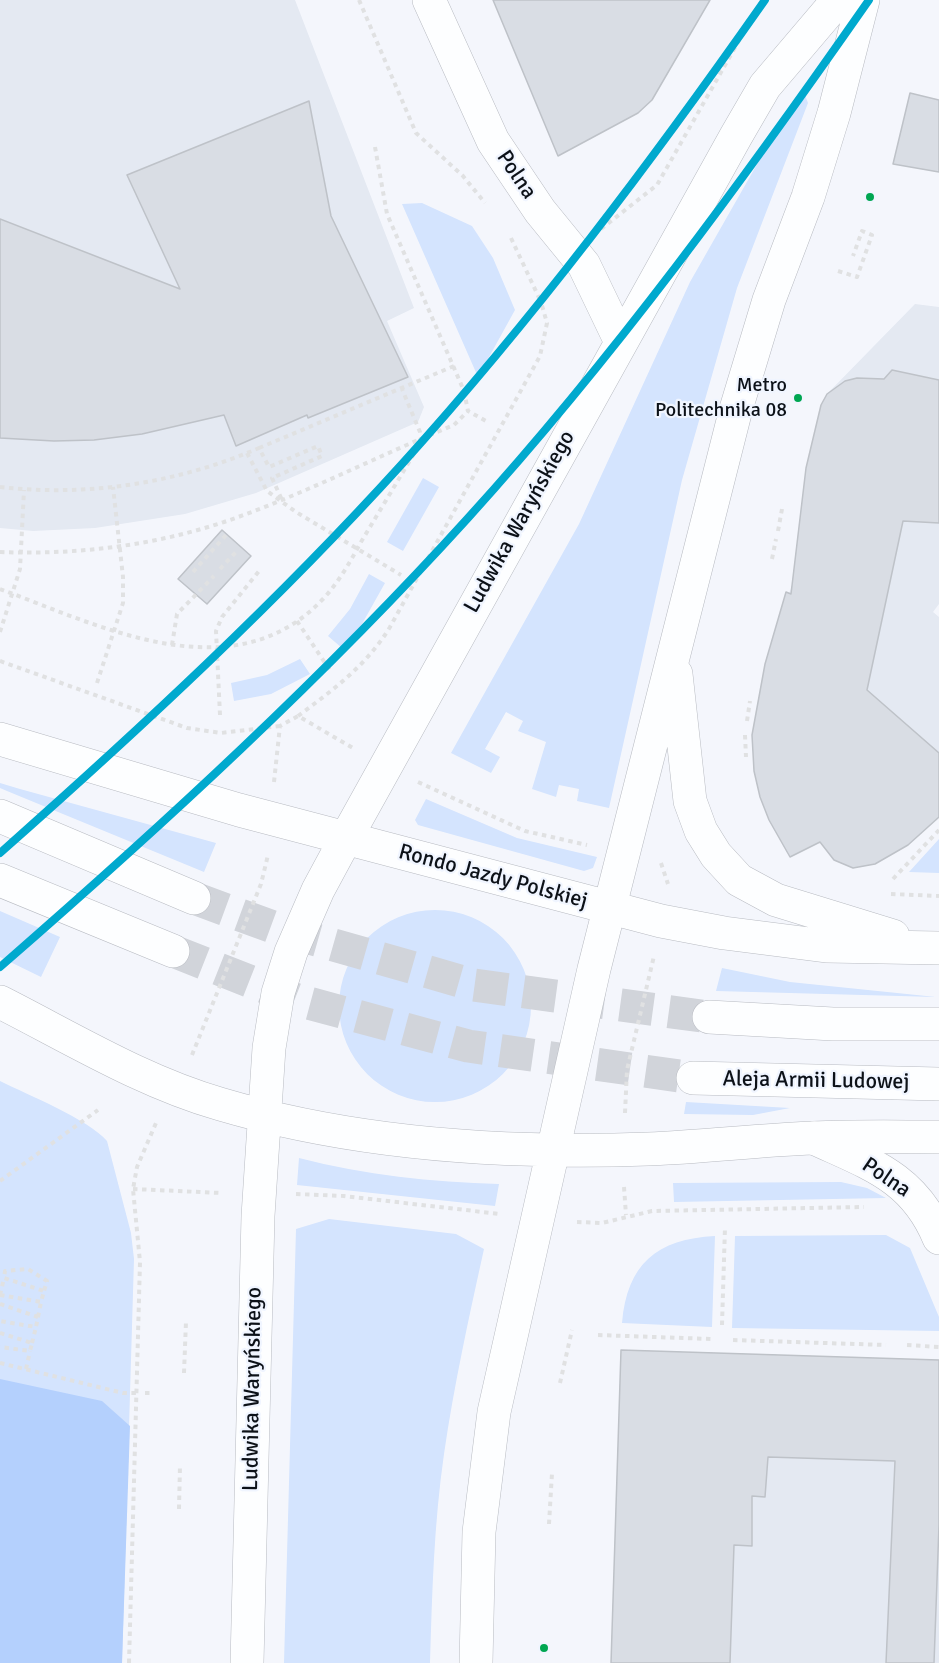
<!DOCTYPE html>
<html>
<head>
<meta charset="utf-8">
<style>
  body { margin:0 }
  canvas { display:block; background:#f4f6fc }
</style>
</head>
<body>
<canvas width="939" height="1663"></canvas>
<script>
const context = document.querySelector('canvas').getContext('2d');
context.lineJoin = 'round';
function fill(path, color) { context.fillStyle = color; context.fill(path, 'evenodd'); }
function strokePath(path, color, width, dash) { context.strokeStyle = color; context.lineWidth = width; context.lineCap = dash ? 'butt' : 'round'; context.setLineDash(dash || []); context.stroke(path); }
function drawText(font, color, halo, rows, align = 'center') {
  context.font = font + ' Signika,sans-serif'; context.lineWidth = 4.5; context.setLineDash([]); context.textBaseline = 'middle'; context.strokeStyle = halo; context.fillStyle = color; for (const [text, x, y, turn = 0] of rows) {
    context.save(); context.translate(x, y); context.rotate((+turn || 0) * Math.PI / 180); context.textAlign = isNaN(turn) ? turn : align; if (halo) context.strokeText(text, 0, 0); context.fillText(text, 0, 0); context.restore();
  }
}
const built = new Path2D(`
  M0,0H295L414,308L387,321L424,407L418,422L256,493L185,514L95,528L33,531L0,528Z
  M915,304L939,307V604L933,612L939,617V817L908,845L875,864L853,868L834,860L817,831L802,851L794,853L786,850L769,820L760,797L754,771L752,735L765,664L792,585L806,468L821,405L827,394Z
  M621,1350L939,1360V1663H611Z`);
const green = new Path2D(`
  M805,95L808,103L737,288L682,480L609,808L577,801L579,789L559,785L556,797L532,789L546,742L518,731L523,721L506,712L485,749L500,757L491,773L451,753L579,524L690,282L793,101L797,96Z
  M422,203L472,226L493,258L515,310L478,377L402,204Z
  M423,478L439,487L403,551L387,542Z
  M369,574L385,583L362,624L342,648L328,636L350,609Z
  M300,659L310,674L271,694L234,701L231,683L267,675Z
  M0,783L20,789L216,843L204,872L7,791L0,788Z
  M426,799L517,838L597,857L593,868L584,871L418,825L415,820Z
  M939,839V873L909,872Z
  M339 1006a96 96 0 1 1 192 0a96 96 0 1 1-192 0Z
  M0,911L60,937L41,977L0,957Z
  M722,968L790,982L936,997L716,991Z
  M0,1081C28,1095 88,1119 107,1141L131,1233L134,1259L122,1663H0Z
  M686,1102L790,1108L753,1115L684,1114Z
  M299,1158C365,1175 432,1182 499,1184L495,1206L297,1185Z
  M841,1182L867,1188L886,1198L674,1202L673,1183Z
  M329,1219L456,1234L484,1249C469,1317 454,1385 444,1454C434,1523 432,1593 430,1663H284L296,1229Z
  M886,1235L910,1248L939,1317V1331L732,1328L735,1236Z
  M715,1236L712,1327L622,1323C627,1264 657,1239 715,1236Z`);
const forest = new Path2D(`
  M0,1379L102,1401L130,1426L122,1663H0Z`);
const building = new Path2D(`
  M493,0H710L652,100L638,113L558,156Z
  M910,93L939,100V172L893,164Z
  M309,101L331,216L408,377L308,418L307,415L236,446L224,415L142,434L94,440L54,441L0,438V219L180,289L127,175Z
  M892,370L939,380V523L903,521L867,690L939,753V817L908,845L875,864L853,868L834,860L820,842L790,857L769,820L760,797L754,771L752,735L765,664L786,592L791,594L806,468L821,405L827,394L845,381L857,378L884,379Z
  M222,530L251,556L207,604L178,579Z
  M621,1350L939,1360V1525L934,1663H886L895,1461L768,1457L765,1497L752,1496V1546L734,1545L730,1663H611Z`);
const primaryTunnel = new Path2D(`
  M194,898L281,930L474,985L709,1017
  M173,951L297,1000L468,1046L693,1078`);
const path = new Path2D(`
  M359,0L416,133L463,176L485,203
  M375,147L387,214L464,391L468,411L486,421
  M601,229L657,185L762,0
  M511,238L541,302
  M838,271L857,277L872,235L862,231L853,256
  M259,448L454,366
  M247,453L267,491L296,512L401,575
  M0,487C88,497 178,483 259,448L269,467L318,446L322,456L272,478L282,500
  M778,531L782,509
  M0,552C75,555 152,546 224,522C303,495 377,456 454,425L468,411
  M772,559L776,539
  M220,569L236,552
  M193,572L226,535
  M0,589C100,626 233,694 323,599C339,582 350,562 361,542C379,512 397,482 415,452L421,438L420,432L402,389
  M297,621L331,672
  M0,632L20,569L24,490
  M172,645L177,614L214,576
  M0,661L187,728L221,733L280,726
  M97,683L123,603V577L113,487
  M220,715L216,631L222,617L259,571
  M298,716C333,690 367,665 390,627L540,356L547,323L541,302L553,288
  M747,721L750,701
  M745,735L746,757
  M274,782L280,726L298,716L353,748
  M418,782L525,831L587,845
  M661,863L668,884
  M893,879L939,830
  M891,894L939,896
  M192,1055L261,884L268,855
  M625,1113L627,1070L654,956
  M0,1181L98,1110
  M624,1187L626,1215
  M133,1189L222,1193
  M296,1194L344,1196L500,1214
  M577,1222L602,1223L652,1211L864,1207
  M0,1295L41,1302L44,1291L4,1278L5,1271L28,1269L47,1281L44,1291
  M0,1295L4,1278
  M0,1304L38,1317L36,1327L0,1321
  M38,1317L41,1302
  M722,1325L725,1227
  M0,1333L32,1343L30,1351L0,1347
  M598,1335L711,1339
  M733,1340L886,1345
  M32,1343L36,1327
  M907,1345L939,1347
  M0,1363L123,1393H138
  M26,1369L30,1351
  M184,1373L186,1321
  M560,1383L572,1330
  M145,1393H153
  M179,1509L180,1465
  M549,1524L552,1473
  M129,1663L140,1262L133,1189L137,1167L156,1123`);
const street = new Path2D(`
  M814,1138C870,1164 914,1177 939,1238`);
const secondary = new Path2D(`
  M429,0L493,141L540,211L584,265L620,340
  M676,674L690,801L701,831L716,855L739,880L776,900L893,936
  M0,739L239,810L661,921L724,933L826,946L939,948
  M0,1002C71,1038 143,1082 220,1104C358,1145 505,1154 648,1149C703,1147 758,1140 813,1138C855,1136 897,1137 939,1137
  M247,1663L258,1216L269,1048L278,993L291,952L318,890L346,838L736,136L765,86L838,0
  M476,1663L479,1532L494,1412L594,969L736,409L769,300L808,197L834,113L863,0`);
const primary = new Path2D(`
  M0,816L194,898
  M0,880L173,951
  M709,1017L833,1024H939
  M693,1078L939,1084`);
const metro1 = new Path2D(`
  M0,853C140,729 277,602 402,464C534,318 652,161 765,0
  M0,967C163,825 323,678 468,518C615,356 744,179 869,0`);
const markers = [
  [870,197,5,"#00a651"],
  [798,398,5,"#00a651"],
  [544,1648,5,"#00a651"]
];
const busNames = [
  ["Metro",787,386],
  ["Politechnika 08",787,411]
];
const streetNames = [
  ["Polna",516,175,56],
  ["Ludwika Waryńskiego",520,522,-61],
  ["Rondo Jazdy Polskiej",493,877,15],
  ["Aleja Armii Ludowej",816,1081,1],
  ["Polna",886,1178,34],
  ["Ludwika Waryńskiego",253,1389,-89]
];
fill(built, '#e4e9f2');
fill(green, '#d4e4fe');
fill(forest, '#b4d0fd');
fill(building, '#d9dde4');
strokePath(building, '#bec2c8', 1.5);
strokePath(primaryTunnel, '#d1d4da', 33, [33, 16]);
strokePath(street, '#b8bbc2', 34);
strokePath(secondary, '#b8bbc2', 34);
strokePath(primary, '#b8bbc2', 34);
strokePath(path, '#e0e1e2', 4, [4.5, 4.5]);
strokePath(street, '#fdfeff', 33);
strokePath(secondary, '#fdfeff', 33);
strokePath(primary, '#fdfeff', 33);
strokePath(metro1, '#00a9ce', 8);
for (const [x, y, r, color] of markers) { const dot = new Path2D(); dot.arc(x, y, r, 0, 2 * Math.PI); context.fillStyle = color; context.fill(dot); strokePath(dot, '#f0f5ff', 2); }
drawText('20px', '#0c1118', '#f0f5ff', busNames, 'right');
drawText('22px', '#0c1118', '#f0f5ff', streetNames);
</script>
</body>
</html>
